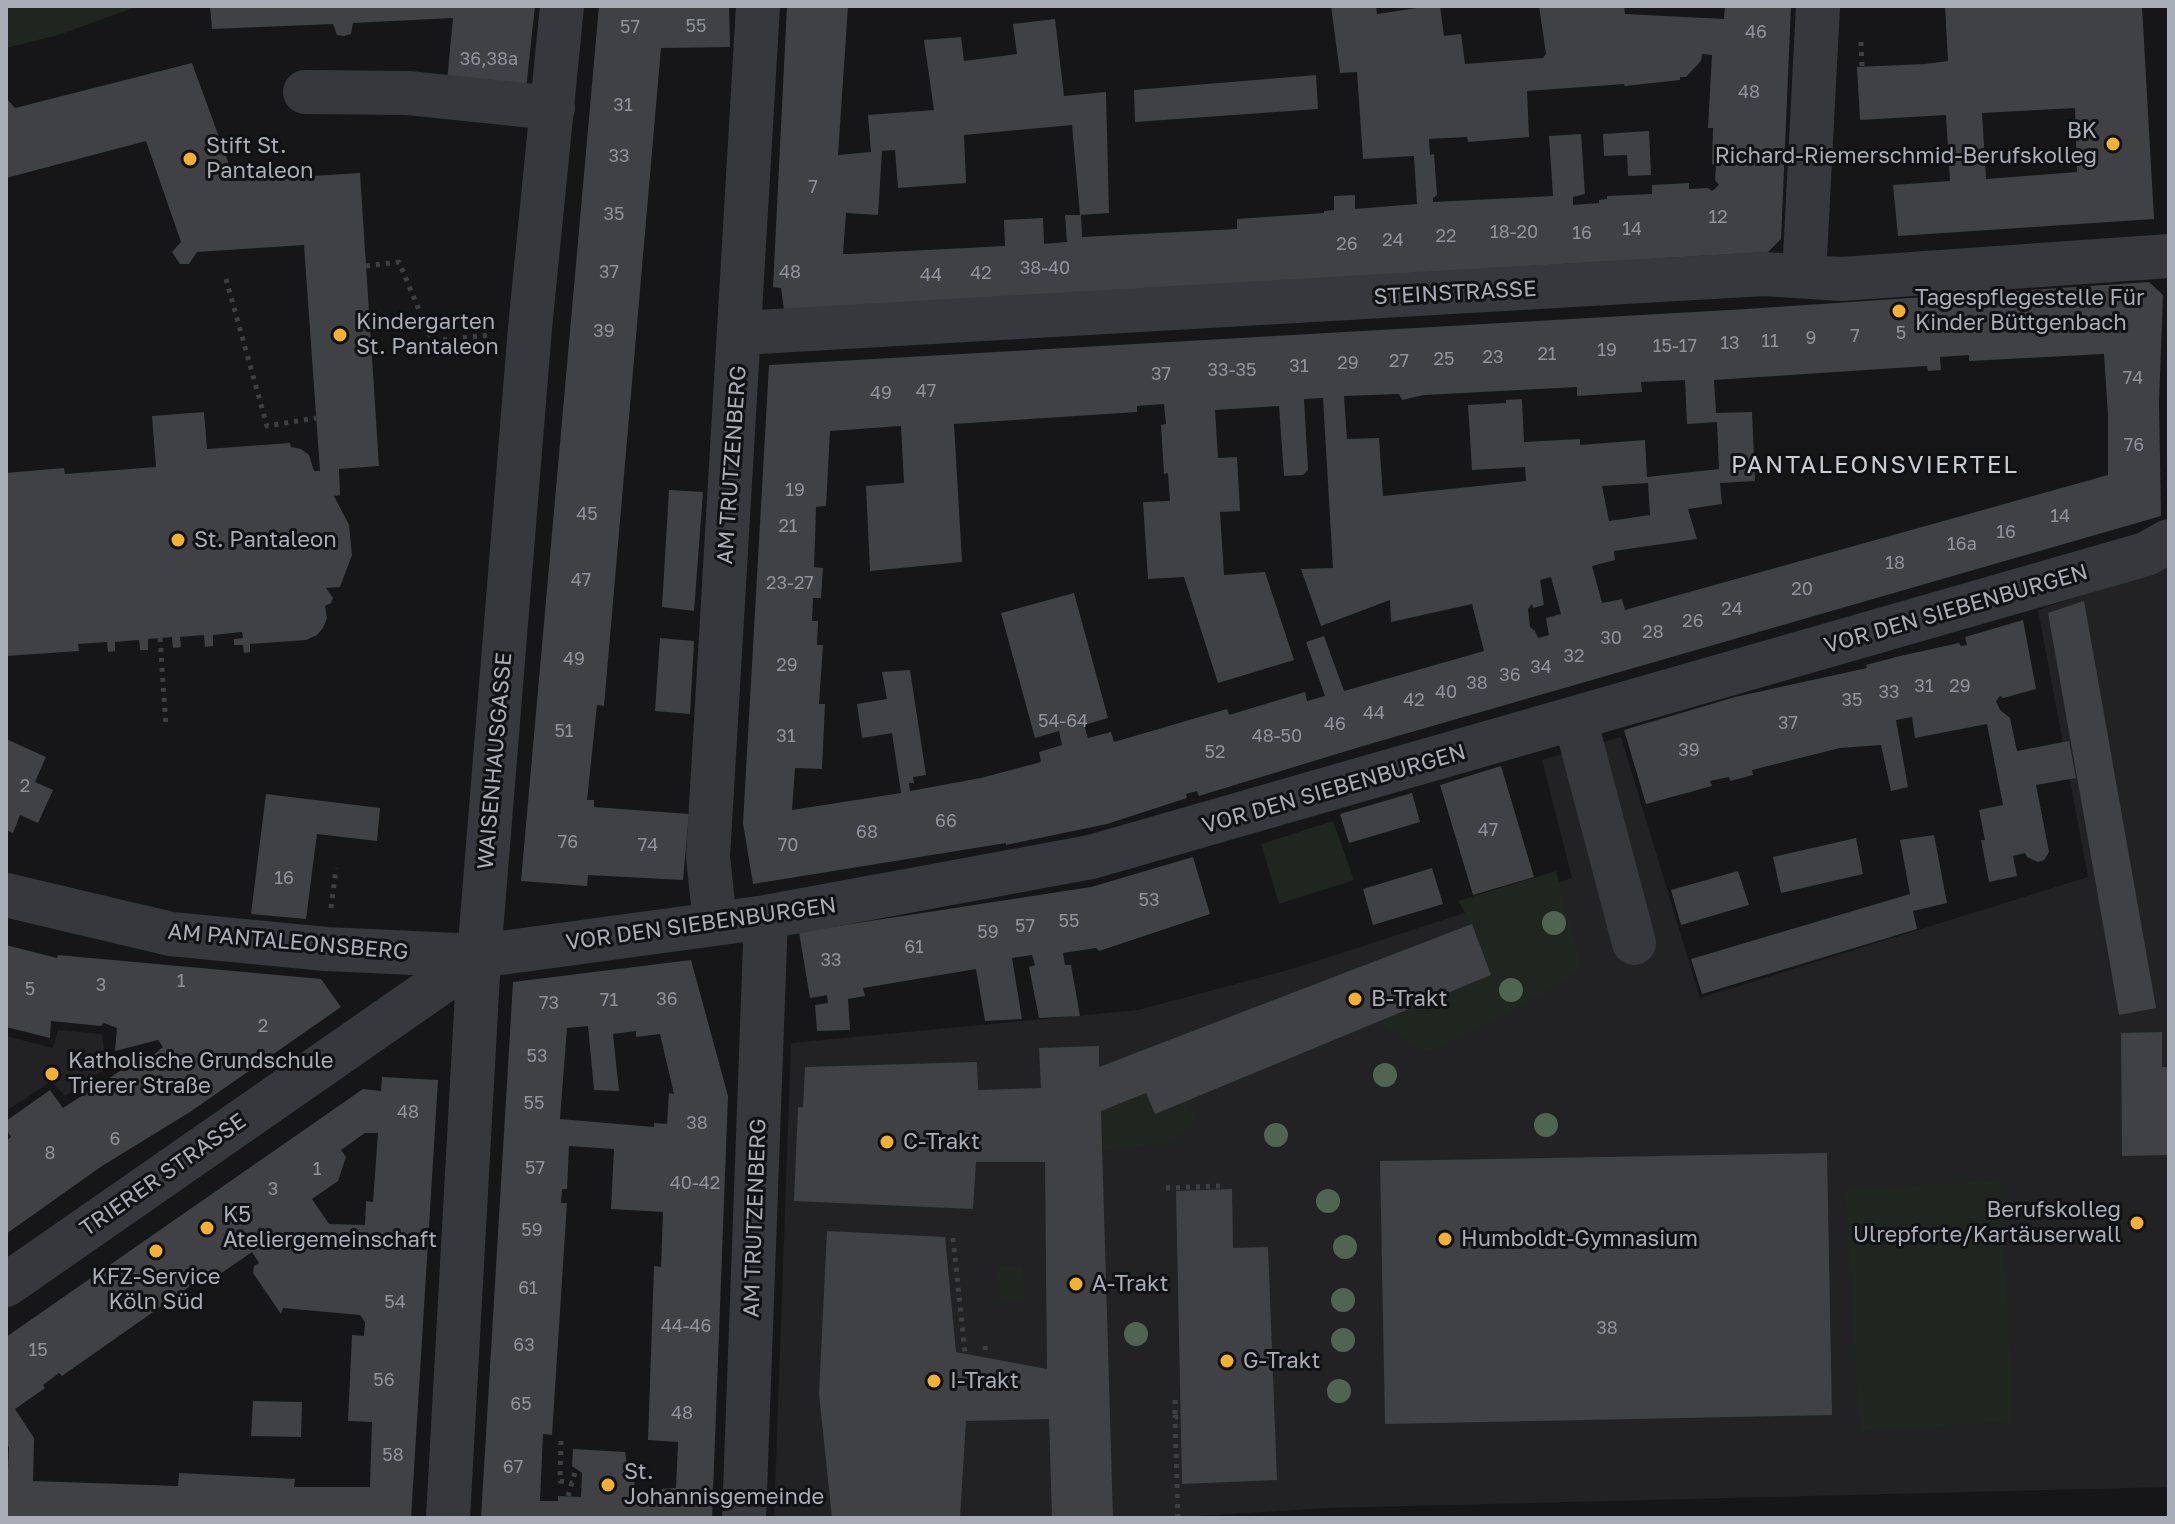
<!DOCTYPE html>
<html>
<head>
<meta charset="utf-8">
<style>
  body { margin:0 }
  #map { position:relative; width:2175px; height:1524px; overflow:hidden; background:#161618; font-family:"Golos Text",sans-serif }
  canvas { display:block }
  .frame { position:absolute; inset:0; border:8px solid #a8adb8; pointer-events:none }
</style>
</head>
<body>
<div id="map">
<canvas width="2175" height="1524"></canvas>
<div class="frame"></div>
</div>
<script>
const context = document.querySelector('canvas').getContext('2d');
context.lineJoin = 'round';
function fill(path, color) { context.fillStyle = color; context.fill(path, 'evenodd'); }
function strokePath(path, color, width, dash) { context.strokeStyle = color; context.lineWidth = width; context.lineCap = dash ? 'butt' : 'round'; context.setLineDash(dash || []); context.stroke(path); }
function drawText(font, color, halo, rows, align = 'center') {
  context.font = font + ' "Golos Text",sans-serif'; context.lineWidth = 6; context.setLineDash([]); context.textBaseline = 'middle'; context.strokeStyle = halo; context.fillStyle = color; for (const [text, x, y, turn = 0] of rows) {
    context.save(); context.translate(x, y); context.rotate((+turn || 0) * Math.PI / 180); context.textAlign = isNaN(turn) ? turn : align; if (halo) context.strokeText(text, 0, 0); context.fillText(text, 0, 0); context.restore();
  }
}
const built = new Path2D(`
  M2169,566V1487L1329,1508L1165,1518H774L791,1043L1138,1010L1292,969L1572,878L1542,760L1621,737L1700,998L2088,877L2038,610Z
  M58,1030L102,1034L105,1058L142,1051L108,1067L65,1096L52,1081L6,1111V1036L53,1048Z`);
const green = new Path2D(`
  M6,6H139L58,35L6,48Z
  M1333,821L1354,880L1279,904L1261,844Z
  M1556,871L1582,969L1501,1018L1427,1052L1388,1030L1382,1020L1491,975L1472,924L1458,901Z
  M1146,1093L1155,1113L1187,1100L1197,1121L1165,1144L1103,1151L1101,1111Z
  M2001,1180L2014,1422L1859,1431L1845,1189Z
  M997,1265L1023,1266L1024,1303L999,1298Z`);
const building = new Path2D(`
  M210,6H535L526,89L447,81L453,18L353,23L351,34L344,36L337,35L333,24L212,29Z
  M599,6H729L730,47L661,48L604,706L597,705L587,800H594V807L689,814L683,880L588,875L587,886L521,881Z
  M787,6H848L838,155L871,152L868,115L934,110L924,40L961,37L964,61L1017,54L1013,24L1055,19L1064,96L1106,92L1109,213L1080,215L1072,125L964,135L966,183L898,188L895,150L882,151L878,215L846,213L843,254H848L1005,246L1004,220L1043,218L1044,244L1067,242L1065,215H1081L1082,237L1237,229V219L1324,213V211L1334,210V196L1355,195V209L1417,204L1414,156L1363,159L1357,72L1340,73L1331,6H1376L1377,14L1417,8V6H1440L1444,36L1461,34L1465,64L1543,58L1546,54L1539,6H1624L1625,14L1724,19L1725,6H1791L1781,239L1768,252L784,310L781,288L773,287ZM1702,54L1712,55L1708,128H1713L1712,164L1716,165L1715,180L1719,185L1712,191L1708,188L1689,189V183L1652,185V194L1607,196V199L1599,200V203L1573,205V197L1585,194L1581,134L1549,136L1553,196L1433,202V198L1437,195L1434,154L1430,155L1429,139L1467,137L1468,142L1529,137L1527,91L1624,84L1625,86L1680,80V77H1686L1701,61Z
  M1945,6H2142L2154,219L1898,236L1893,185L1950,181L1946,115L1860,120L1857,67L1925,64L1948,61ZM2075,108L2077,172L1986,179L1982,113Z
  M192,63L235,181L360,173L379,466L339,469L340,495L334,496L349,525L352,555L340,587L326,588L333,598L331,603L325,606L327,618L323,628L317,635L306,640L250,644V652L244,653L243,645H234V639L243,638L242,632L213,635V646L205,647L204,635L180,637L181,647L173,648L172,637L148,639V650H140L139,640L115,642V651L108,652L107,642L78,644L79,651L6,656V473L64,468L65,474L156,467L152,416L204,412L207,449L290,443L291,447L301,449L309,455L314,471H320L304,245L197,252L189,264H180L172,252L181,242L146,141L6,178V98L15,108Z
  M1316,75L1318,109L1135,122L1134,90Z
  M1649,131L1651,175L1628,176L1627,155L1604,156L1603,134Z
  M2149,282L2163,295L2159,402L2161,516L1363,746L1202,795L1199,796L1197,791L1186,794L1187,798L1107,824L1006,845V843L753,884L743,823L769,365L1746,309ZM2104,354L2108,415V475L1625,610L1622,599L1602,603L1592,566L1615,560L1614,551L1697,539L1688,509L1722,504L1720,483L1755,481L1752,412L1716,413L1714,380L1927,366L1928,371L1941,370L1940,357L1969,355V361ZM1685,380L1687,424L1717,422L1719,469L1647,477L1645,440L1580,445V439L1524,442L1522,399L1506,400V403L1468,405L1472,470L1525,467L1526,481L1383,496L1379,438L1347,439L1344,396L1399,394L1402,400L1424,395L1577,387V396L1642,392L1641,382ZM1323,398L1333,568L1301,569L1321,626L1390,600L1391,622L1472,604L1484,651L1344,691L1324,636L1306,642L1325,696L1307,701L1305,692L1229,715L1227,709L1114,742L1111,732L1088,738L1084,725L1108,718L1074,593L1001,613L1035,738L1059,731L1062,745L1039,752L1041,762L981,778L910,791L909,783H914L913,777L926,775L910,670L882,672L887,699L857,704L862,738L892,733L901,793L792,810L795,768L822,769L825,704H819L823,645H817L818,621H812L813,598H821L823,568L814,567L815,541L816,507L826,506L830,431L901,426L904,483L866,486L870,571L962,562L954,424L1137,412V406L1164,404L1166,424L1161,425L1164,474L1168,473L1170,501L1143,502L1148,579L1184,577L1218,683L1294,660L1265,572L1224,575L1220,512L1240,511L1237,457L1218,458L1215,410L1279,406L1284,476L1303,475L1308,470L1304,399ZM1648,483L1650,515L1609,521L1602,486ZM1551,577L1561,614L1546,618L1549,635L1538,638L1535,631L1530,627L1528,609L1532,604L1533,608L1544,605L1540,580Z
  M669,490L703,492L694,611L662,607Z
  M2084,601L2156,1008L2119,1015L2048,613Z
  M2023,620L2036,689L2003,698L2000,696L1996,701L2000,710L2010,718L2017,751L2069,741L2076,778L2036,785L2049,852L2044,860L2038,862L2027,857L2025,853L2013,856L2017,876L1989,882L1981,840H1985L1979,810L2003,805L1987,724L1915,738L1912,717L1896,720L1908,787L1891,791L1881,745L1840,748L1752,770L1753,775L1730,781L1729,777L1710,781L1712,786L1646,804L1624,730L1735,697L1867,668L1866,665L1900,656L1959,643L1961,646L1967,645L1965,637Z
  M660,638L694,641L690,714L655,711Z
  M6,739L46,757L35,782L53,790L38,823L20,815L13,833L6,830Z
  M1501,766L1534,877L1473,895L1440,785Z
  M1412,793L1420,822L1349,843L1340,814Z
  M266,794L380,808L377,841L317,834L306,919L251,914Z
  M1934,835L1947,903L1913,911L1917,929L1702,994L1691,959L1910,894L1900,840Z
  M1856,838L1863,874L1781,893L1773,857Z
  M1193,857L1210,914L1099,951L1096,948L1063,953L1065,965H1071L1080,1016L1039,1018L1029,967L1035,965L1032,955L1012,958L1022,1019L985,1021L976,969L863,988L865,996L848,999L850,1030L817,1031L815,1005L828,1003L827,995L810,998L799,932L1091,887Z
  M1432,868L1443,904L1373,925L1363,889Z
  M1738,871L1749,905L1681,925L1671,890Z
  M1472,924L1491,975L1155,1114L1146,1093L1101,1111L1113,1518H1052L1049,1419L966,1421L960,1518H832L819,1394L827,1231L945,1237L956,1352L1047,1369L1045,1162H976L973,1209L794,1201L798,1107H803L805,1067L977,1062L978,1090L1041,1088L1039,1048L1099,1046V1067Z
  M6,945L57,958L58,955L321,979L341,1007L190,1112L102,1166L6,1234V1141L11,1137L6,1129V1121L50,1090L63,1108L134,1062L138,1068L163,1047L158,1040L115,1051L117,1028L104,1023L101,1026L51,1021L50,1038L6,1027Z
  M691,960L728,1096L712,1518H481L513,982ZM588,1026L594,1090L619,1091L613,1034L636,1031V1037L660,1034L674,1094L669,1093L667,1124L654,1123V1127L560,1119L567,1028ZM569,1146L614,1149L611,1209L663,1212L661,1267L654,1266L648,1440L678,1442L676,1488L662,1489V1500L634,1499L635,1470H628L625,1452L573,1449L572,1466L582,1473L581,1497L558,1496V1501H540L543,1434L552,1435L567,1203H561L562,1189H567Z
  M2162,1032V1067H2169V1155L2122,1156L2121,1033Z
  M382,1077L438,1080L411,1518H6L9,1446L6,1447V1337L363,1089L381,1091ZM365,1133H378L373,1202L366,1201L365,1225L329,1224L312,1199L338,1181L346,1157L341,1150ZM252,1252L259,1263L254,1266L253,1273L281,1314L283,1308L360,1315L365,1322L364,1336L352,1335L348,1421L372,1422L370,1487H294L295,1479L179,1473L178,1486L33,1481L34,1438L15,1409L45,1388L43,1385L59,1373L62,1376L213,1270L217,1276Z
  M1827,1153L1832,1415L1385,1424L1380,1161Z
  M1232,1189L1233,1248L1268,1247L1277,1480L1182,1484L1176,1191Z
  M253,1401L302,1402L301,1437L251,1436Z`);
const path = new Path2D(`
  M1861,42L1862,67
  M366,266L399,262L432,341L490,335
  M226,279L267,426L316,418
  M160,638L166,727
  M331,908L336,868
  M1166,1188L1220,1186V1190
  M953,1238L965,1353
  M985,1350L986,1341
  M1175,1400V1417
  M561,1441L560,1481L572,1483
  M568,1496L576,1469
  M1178,1518L1175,1417H1181`);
const minor = new Path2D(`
  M305,92L408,93L553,108
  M1804,276L1818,6
  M741,333L1764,274L1841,279L2169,256
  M1575,719L1634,943
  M6,895L171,934L326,949L479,956L766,917L1091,857L2146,554L2169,541
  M715,923L708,857L758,6
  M6,1285L479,956
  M448,1518L479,956L530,328L562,6
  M744,1518L766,917`);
const trees = [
  [1554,923],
  [1511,990],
  [1385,1075],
  [1546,1125],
  [1276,1135],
  [1328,1201],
  [1345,1247],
  [1343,1300],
  [1136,1334],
  [1343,1340],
  [1339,1391]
];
const markers = [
  [2113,144,8,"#f2b134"],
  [190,159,8,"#f2b134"],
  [1899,311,8,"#f2b134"],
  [340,335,8,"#f2b134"],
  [178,540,8,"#f2b134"],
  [1355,999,8,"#f2b134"],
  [52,1074,8,"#f2b134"],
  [887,1142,8,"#f2b134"],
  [2137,1223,8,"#f2b134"],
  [207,1228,8,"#f2b134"],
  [1445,1239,8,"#f2b134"],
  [156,1251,8,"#f2b134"],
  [1076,1284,8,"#f2b134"],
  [1227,1361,8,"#f2b134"],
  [934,1381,8,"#f2b134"],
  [608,1485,8,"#f2b134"]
];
const numberNames = [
  ["55",696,26],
  ["57",630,27],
  ["46",1756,32],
  ["36,38a",489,59],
  ["48",1749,92],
  ["31",623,105],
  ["33",619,156],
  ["7",813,187],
  ["35",614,214],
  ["12",1718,217],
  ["14",1632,229],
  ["18-20",1514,232],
  ["16",1582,233],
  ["22",1446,236],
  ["24",1393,240],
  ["26",1347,244],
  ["38-40",1045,268],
  ["37",609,272],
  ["48",790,272],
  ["42",981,273],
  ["44",931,275],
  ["39",604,331],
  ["5",1901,333],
  ["7",1855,336],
  ["9",1811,338],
  ["11",1770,341],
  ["13",1730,343],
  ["15-17",1675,346],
  ["19",1607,350],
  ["21",1547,354],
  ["23",1493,357],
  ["25",1444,359],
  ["27",1399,361],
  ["29",1348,363],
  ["31",1299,366],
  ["33-35",1232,370],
  ["37",1161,374],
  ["74",2133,378],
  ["47",926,391],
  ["49",881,393],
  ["76",2134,445],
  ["19",795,490],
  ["45",587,514],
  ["14",2060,516],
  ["21",788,526],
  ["16",2006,532],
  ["16a",1962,544],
  ["18",1895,563],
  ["47",581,580],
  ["23-27",790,583],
  ["20",1802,589],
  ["24",1732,609],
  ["26",1693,621],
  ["28",1653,632],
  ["30",1611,638],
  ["32",1574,656],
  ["49",574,659],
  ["29",787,665],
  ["34",1541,667],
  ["36",1510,675],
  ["38",1477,683],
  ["31",1924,686],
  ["29",1960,686],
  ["40",1446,692],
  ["33",1889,692],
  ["42",1414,700],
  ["35",1852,700],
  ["44",1374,713],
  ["54-64",1063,721],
  ["37",1788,723],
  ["46",1335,724],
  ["51",564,731],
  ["31",786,736],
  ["48-50",1277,736],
  ["39",1689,750],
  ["52",1215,752],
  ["2",25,786],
  ["66",946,821],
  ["47",1488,830],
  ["68",867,832],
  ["76",568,842],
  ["74",648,845],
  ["70",788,845],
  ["16",284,878],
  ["53",1149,900],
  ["55",1069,921],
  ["57",1025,926],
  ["59",988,932],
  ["61",914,947],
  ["33",831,960],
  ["1",181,981],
  ["3",101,985],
  ["5",30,989],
  ["36",667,999],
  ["71",609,1000],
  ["73",549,1003],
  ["2",263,1026],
  ["53",537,1056],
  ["55",534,1103],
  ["48",408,1112],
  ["38",697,1123],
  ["6",115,1139],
  ["8",50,1153],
  ["57",535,1168],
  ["1",317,1169],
  ["40-42",695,1183],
  ["3",273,1189],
  ["59",532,1230],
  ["61",528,1288],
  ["54",395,1302],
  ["44-46",686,1326],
  ["38",1607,1328],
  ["63",524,1345],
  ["15",38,1350],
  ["56",384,1380],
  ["65",521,1404],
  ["48",682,1413],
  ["58",393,1455],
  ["67",513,1467]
];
const poiNames = [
  ["BK",2097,131,"right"],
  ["Richard-Riemerschmid-Berufskolleg",2097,156,"right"],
  ["Stift St.",206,146],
  ["Pantaleon",206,171],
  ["Tagespflegestelle Für",1915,298],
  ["Kinder Büttgenbach",1915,323],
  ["Kindergarten",356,322],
  ["St. Pantaleon",356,347],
  ["St. Pantaleon",194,540],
  ["B-Trakt",1371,999],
  ["Katholische Grundschule",68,1061],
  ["Trierer Straße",68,1086],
  ["C-Trakt",903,1142],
  ["Berufskolleg",2121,1210,"right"],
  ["Ulrepforte/Kartäuserwall",2121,1235,"right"],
  ["K5",223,1215],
  ["Ateliergemeinschaft",223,1240],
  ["Humboldt-Gymnasium",1461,1239],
  ["KFZ-Service",156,1277,"center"],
  ["Köln Süd",156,1302,"center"],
  ["A-Trakt",1092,1284],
  ["G-Trakt",1243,1361],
  ["I-Trakt",950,1381],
  ["St.",624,1472],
  ["Johannisgemeinde",624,1497]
];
const streetNames = [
  ["STEINSTRASSE",1455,293,-3],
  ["AM TRUTZENBERG",732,465,-86],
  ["VOR DEN SIEBENBURGEN",1956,609,-16],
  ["WAISENHAUSGASSE",495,761,-85],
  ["VOR DEN SIEBENBURGEN",1334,789,-16],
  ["VOR DEN SIEBENBURGEN",701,924,-8],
  ["AM PANTALEONSBERG",288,942,5],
  ["TRIERER STRASSE",163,1175,-35],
  ["AM TRUTZENBERG",755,1218,-88]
];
const neighbourhoodNames = [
  ["PANTALEONSVIERTEL",1875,465]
];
fill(built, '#222225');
fill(green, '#1e261f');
fill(building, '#404145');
strokePath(path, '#3d3f44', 5, [4, 6]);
strokePath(minor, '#37383d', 44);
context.fillStyle = '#506452';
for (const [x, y] of trees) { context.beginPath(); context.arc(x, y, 12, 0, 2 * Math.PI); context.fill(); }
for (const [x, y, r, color] of markers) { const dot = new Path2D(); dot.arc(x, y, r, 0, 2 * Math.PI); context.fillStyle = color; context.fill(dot); strokePath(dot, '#111113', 3); }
drawText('18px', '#8e929b', null, numberNames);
drawText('22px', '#a8adb8', '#111113', poiNames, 'left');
drawText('22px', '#a8adb8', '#111113', streetNames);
context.letterSpacing = '2px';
drawText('24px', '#c9ccd4', '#111113', neighbourhoodNames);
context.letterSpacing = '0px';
</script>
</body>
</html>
